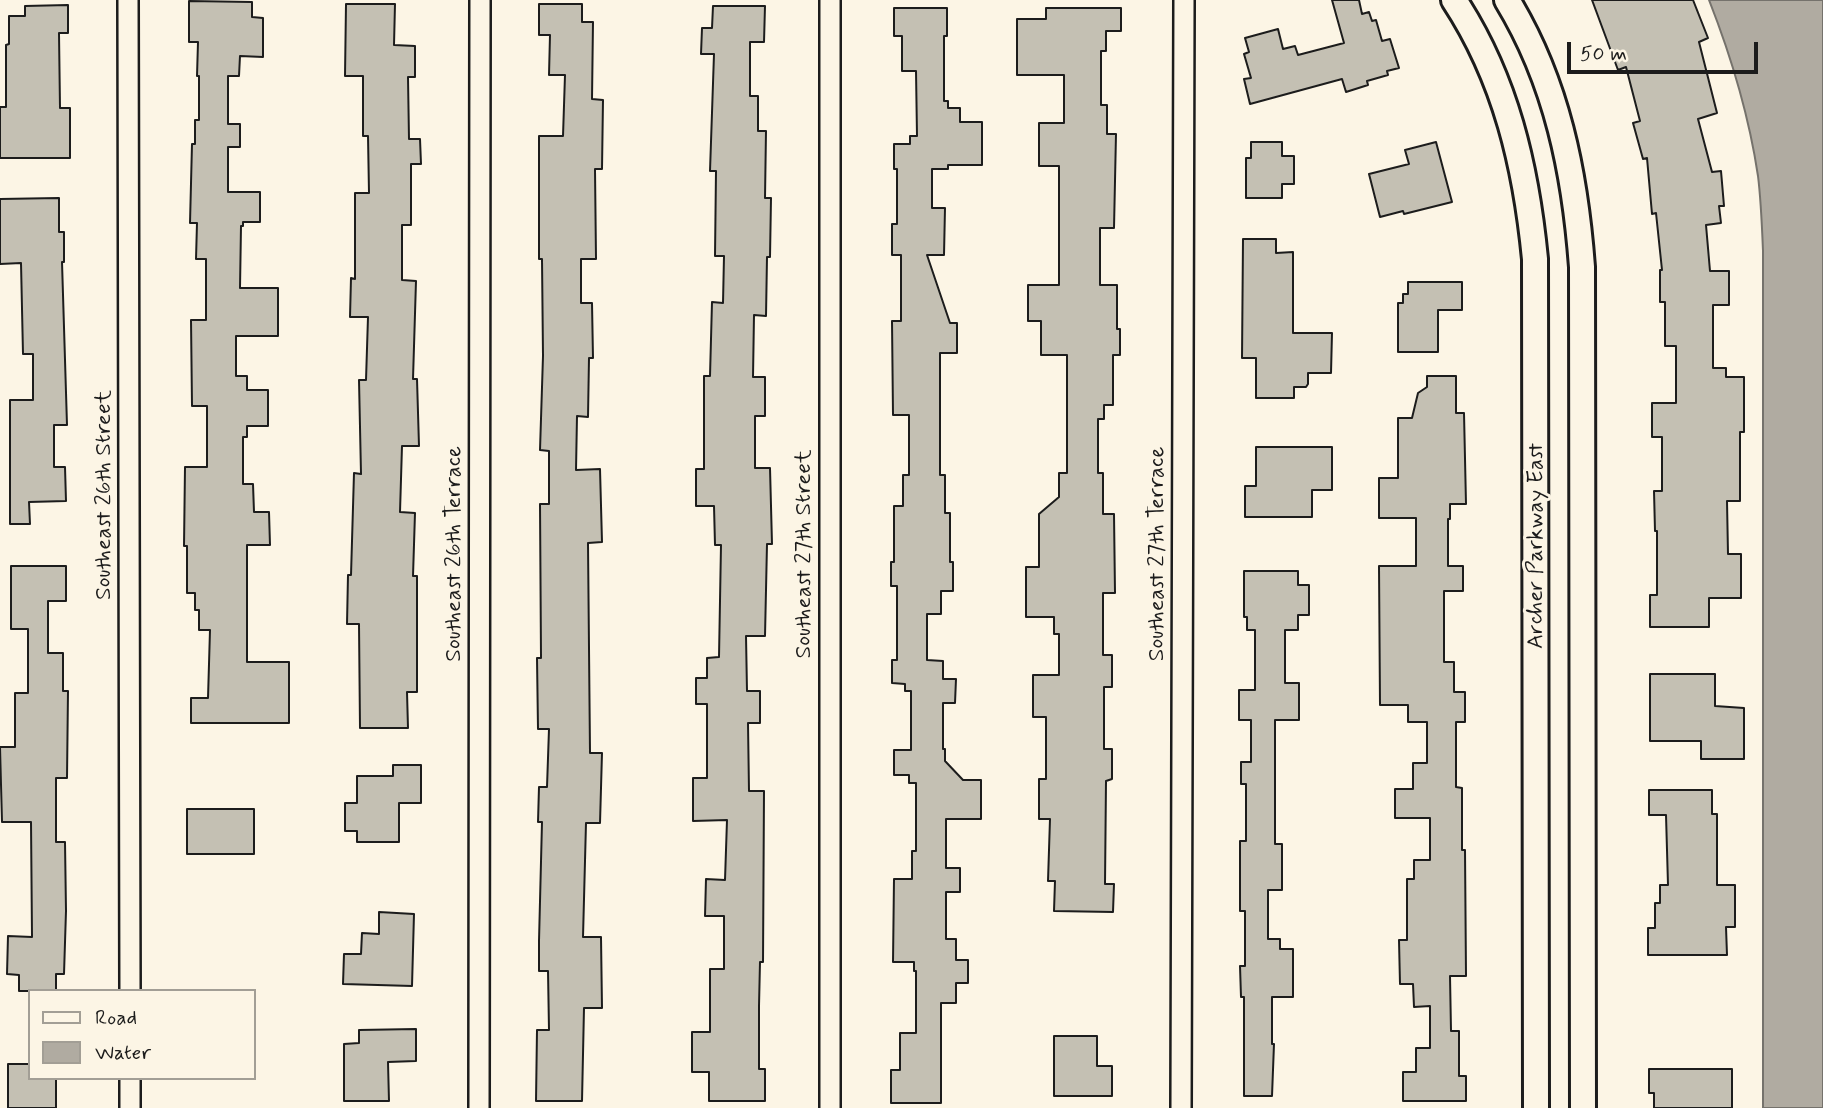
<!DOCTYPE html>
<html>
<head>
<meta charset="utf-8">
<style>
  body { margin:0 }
  #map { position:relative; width:1823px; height:1108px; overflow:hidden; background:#fcf5e5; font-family:Mynerve,sans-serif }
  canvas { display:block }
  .legend { position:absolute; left:28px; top:989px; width:228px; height:91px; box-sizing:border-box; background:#fcf5e5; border:2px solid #a29e95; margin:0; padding:9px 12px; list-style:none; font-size:21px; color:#1c1c1c }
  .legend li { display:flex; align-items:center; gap:14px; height:35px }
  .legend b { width:35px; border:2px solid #a29e95 }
  .scale { position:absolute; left:1567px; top:42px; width:191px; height:32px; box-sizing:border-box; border:4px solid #1c1c1c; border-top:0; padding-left:9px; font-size:21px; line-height:24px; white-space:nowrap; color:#1c1c1c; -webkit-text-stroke:5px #fcf5e5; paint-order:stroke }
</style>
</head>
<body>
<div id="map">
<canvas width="1823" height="1108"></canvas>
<ul class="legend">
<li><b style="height:9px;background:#fcf5e5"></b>Road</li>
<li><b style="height:19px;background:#b0aba1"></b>Water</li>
</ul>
<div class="scale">50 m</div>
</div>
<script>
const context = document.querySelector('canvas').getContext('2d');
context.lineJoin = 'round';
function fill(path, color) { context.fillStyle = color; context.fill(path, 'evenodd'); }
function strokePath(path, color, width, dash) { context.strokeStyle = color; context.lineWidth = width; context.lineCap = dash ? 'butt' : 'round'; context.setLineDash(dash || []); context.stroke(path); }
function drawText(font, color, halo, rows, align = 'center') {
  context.font = font + ' Mynerve,sans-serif'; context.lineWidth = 6; context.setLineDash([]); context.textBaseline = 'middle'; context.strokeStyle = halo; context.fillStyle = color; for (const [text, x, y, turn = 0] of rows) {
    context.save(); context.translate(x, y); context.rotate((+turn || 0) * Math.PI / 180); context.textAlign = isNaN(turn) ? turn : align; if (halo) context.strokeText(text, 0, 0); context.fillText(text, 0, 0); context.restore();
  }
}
const water = new Path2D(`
  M1709,0H1823V1108H1763V251C1762,226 1761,200 1758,176C1749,116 1731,56 1709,0Z`);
const building = new Path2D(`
  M1332,0H1359L1362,14L1369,12L1372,21L1376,20L1382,41L1390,39L1399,68L1387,71L1388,75L1367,81L1368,85L1346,92L1342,79L1250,104L1244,79L1251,78L1244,54L1249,52L1245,38L1278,29L1283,49L1295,46L1298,55L1344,43Z
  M1592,0H1693L1708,38L1699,42L1717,113L1698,119L1712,172L1721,171L1724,206H1719L1721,223L1706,225L1710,271H1729V305H1713V368H1726V377H1744V432H1740V501H1727L1728,554H1741V598H1709V627H1650V595H1657V531H1655L1654,491H1662V437H1652V403H1676V346H1665V302H1660V270H1662L1656,213L1652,214L1647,158L1643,159L1633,123L1640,121L1626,67L1618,70Z
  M189,1L252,2V17L263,18V57L240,56L239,76H228V124H240V147H228V192H260V222H243V226H241L240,288H278V336H236V376H247V390H268V426H247V437H243V484H253L254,512H269L270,545H247V662H289V723H191V698H208L210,630H199V610H195V593H187V546H184L185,467H207V406H192L191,320H206V259H196L197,223H190L192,144H195V120H199V76H197L198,42H189Z
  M346,4H395L394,45L415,46V77H408L409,139H420L421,164H411V225H402V280L416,281L413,379H417L419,446H402L400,512L415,513L413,576H417V692H407L408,728H360L359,624H347L348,575H351L354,473L361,474L359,380H366L368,317H350L351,278L355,279V193H369L368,136H363V76H345Z
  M539,4H582V22H593L592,99L603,100L602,169H595L596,259H581V303H592L593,358H589L588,417L577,416L576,470L600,469L602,542L588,543L590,753H602L600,823H586L583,937H601L602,1008H584L582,1101H536L537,1030H549L548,971H539V941L542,822H538L539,787H547L549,729H538L537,658H541L540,504H549V451L540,450L543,356L542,259H539V136H563L565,75H549L550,35H539Z
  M68,5V33H59L60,108H70V158H0V107H6V45L9,44V16H25V6Z
  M713,6H765L764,42H750V96H758V131H766L765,198H771L770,257H767L766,316L754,315L753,377H765V416H755V468H770L772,544H767L765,636H746L747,691H760V723H748L749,791H764L763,962H760L759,1006V1069H765V1101H709V1072H692V1032H710V969H724V916H705L706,879L725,880L727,820L693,821V778H707V704H696V678H707V658L719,657L721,545H715L714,506H696V469H704V376H710L712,302L723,303L724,256H715L716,171H710L714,54H701L702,28H712Z
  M894,8H947V36H944V101H948V108H960V122H982V165H948V169H932V208H945L944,255H927L950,323H957V353H940V475H945V513H950V562H953V591H941V614H927V660L943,661V679H956L955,703H943V749H945V761L963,780H981V819H946V868H960V892H946V939H956V960H968V983H956V1003H941V1103H891V1070H900V1033H916V971H914V962H893L894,879H912V851H916V783H909V775H894V750H911V691H905V684L892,683V660H897V586H891V562H894V506H903V475H909V415H893L892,321H901V255H892V224H897V169H894V144H910V136H917L916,71H902V36H894Z
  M1046,8H1121V31H1106V51H1101V105H1107V134H1116L1114,228H1100V285H1117V329H1120V355H1113V405H1104V419H1098V473H1103V514H1114L1115,593H1103V655H1112V687H1104V749H1112V779L1106,781L1105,884H1114L1113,912L1054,911L1055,881H1048L1050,819H1039V779H1046V717H1033V675H1059V634H1054V617H1026V567H1039V514L1059,497V473H1067V355H1041V321H1028V285H1059V166H1039V123H1064V75H1017V19H1046Z
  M1251,142H1282V156H1294V184H1282V198H1246V158H1251Z
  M1436,142L1452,202L1404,214L1403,211L1380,217L1369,174L1409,164L1405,150Z
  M59,198V232H64V262H62L67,425H54V467H65L66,501L29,502L30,524H10V400H33V354H23L21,263L0,264V199Z
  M1243,239H1276V253L1293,252V333H1332L1331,373H1308V384L1306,387H1294V398H1256V358H1242Z
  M1408,282H1462V310H1438V352H1398V303H1403V294H1408Z
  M1427,376H1456V413H1464L1466,504H1450V519H1448V566H1463V591H1444V662H1454V692H1465V722H1456V787L1462,788V850H1465L1466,976H1450L1451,1031H1459V1076H1466V1101H1403V1072H1416V1048H1430V1006L1414,1007L1413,984H1400L1399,940H1407V879H1414V860H1430V818H1395V789H1413V763H1427V722H1408V705H1380L1379,566H1416V518H1379V478H1398V418H1412L1418,393L1427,387Z
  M1256,447H1332V490H1312V517H1245V486H1256Z
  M11,566H66V601H48V653H63V691H68L67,778H56V842H65L66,911L64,974H56V991H19V975L7,974L8,936L32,937L31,822H2L0,747H15V693H28V629H11Z
  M1244,571H1298V585H1309V615H1298V630H1285V683H1299V720H1275V844H1282V890H1268V939H1280V949H1293V997H1272V1044H1274L1272,1096H1244V997H1241L1240,966H1245V911H1240V841H1246V784H1241V762H1251V720H1239V690H1255V630H1247V617H1244Z
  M1650,674H1715V706L1744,708V759H1701V741H1650Z
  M393,765H421V803H399V842H357V831H345V803H357V776H393Z
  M1649,790H1712V814H1717V885H1735V927H1726L1727,955H1648V928H1655V903H1660V885H1668L1666,815H1649Z
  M187,809H254V854H187Z
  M379,912L414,914L412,986L343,984L344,954H361L362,933L379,934Z
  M416,1029V1061L388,1062L389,1101H344V1044L359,1043V1030Z
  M1054,1036H1097V1066H1112V1096H1054Z
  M8,1064H30V1078H56V1108H8Z
  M1649,1069H1732V1108H1654V1093H1649Z`);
const minor = new Path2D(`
  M128,0L130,991
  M130,1108V1078
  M479,1108L480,0
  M830,1108V0
  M1181,1108L1184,0`);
const tertiary = new Path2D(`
  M1454,0C1506,79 1526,167 1535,259L1536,1108
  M1507,0C1557,82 1575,173 1582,267L1583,1108`);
const streetNames = [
  ["Southeast 26th Street",105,495,-90],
  ["Archer Parkway East",1537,546,-90],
  ["Southeast 26th Terrace",455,554,-90],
  ["Southeast 27th Street",805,554,-90],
  ["Southeast 27th Terrace",1158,554,-90]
];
fill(water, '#b0aba1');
strokePath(water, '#75726c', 2);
fill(building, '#c4c0b3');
strokePath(building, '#1c1c1c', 2);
strokePath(minor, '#1c1c1c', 24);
strokePath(tertiary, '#1c1c1c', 30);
strokePath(minor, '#fcf5e5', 19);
strokePath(tertiary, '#fcf5e5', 24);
drawText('23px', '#1c1c1c', '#fcf5e5', streetNames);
</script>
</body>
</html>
